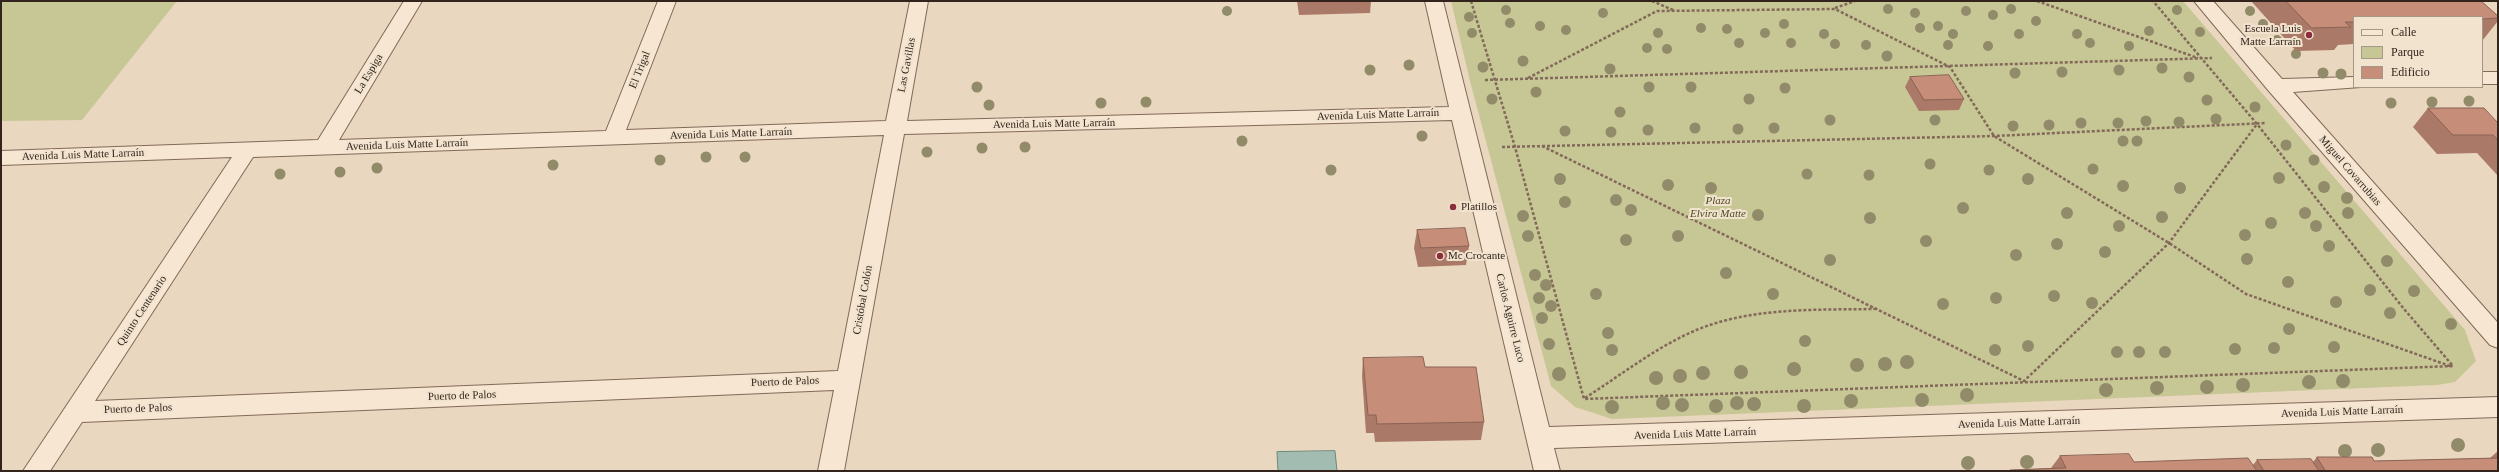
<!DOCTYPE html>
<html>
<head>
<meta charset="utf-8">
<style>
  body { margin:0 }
  #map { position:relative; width:2499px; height:472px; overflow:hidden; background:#ead7bf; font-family:Georgia,serif }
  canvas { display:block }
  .frame { position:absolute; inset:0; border:2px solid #32241c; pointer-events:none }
  .legend { position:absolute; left:2353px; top:16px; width:130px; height:72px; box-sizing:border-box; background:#f2e3ce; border:1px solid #a59787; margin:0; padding:5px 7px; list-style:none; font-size:12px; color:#32241c }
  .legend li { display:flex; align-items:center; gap:8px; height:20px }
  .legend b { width:20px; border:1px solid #a59787 }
</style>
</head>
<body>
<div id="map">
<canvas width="2499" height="472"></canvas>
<div class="frame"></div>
<ul class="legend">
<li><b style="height:5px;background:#f6e6d2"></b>Calle</li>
<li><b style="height:11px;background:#c7c695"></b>Parque</li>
<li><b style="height:11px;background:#c68d78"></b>Edificio</li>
</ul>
</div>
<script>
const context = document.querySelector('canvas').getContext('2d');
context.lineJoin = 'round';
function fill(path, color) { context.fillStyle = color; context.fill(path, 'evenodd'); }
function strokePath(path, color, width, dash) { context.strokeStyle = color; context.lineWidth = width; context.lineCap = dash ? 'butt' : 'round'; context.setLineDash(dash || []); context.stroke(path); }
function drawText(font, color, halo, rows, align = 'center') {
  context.font = font + ' Georgia,serif'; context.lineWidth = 4; context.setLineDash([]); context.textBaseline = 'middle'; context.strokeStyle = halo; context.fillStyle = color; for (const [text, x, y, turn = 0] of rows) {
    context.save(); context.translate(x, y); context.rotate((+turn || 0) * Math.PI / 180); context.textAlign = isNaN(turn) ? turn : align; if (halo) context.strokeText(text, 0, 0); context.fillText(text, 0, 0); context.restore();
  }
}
const green = new Path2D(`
  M1,1H177L82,120L1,121Z
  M1451,1H2183L2465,330L2476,361L2455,382L2437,385L1612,419L1575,407L1551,386L1470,81Z`);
const water = new Path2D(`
  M1335,451L1337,471H1278L1277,452Z`);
const path = new Path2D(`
  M1471,1L1515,147L1584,399L2453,366L2404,309L2257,124L2153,1
  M1652,1L1673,10
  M2037,1L2198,58
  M1835,8L1855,1
  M1528,78L1657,11L1835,9L1950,67L1994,136L2169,243L2246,294L2450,366
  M1485,80L2212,58
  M1542,146L2024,381L2169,243L2257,124
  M1502,147L1994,136L2266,123
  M1585,398C1621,375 1655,348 1694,331C1750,307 1816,310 1875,309`);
const minor = new Path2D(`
  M404,1H422L339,140L606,131L658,1H676L626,130L886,121L910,1H928L907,121L1449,107L1425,1H1443L1549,427L2498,397V417L1554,448L1560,471H1534L1452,120L904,134L844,471H818L834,390L82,422L50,471H23L232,157L1,165V151L318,140ZM884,135L838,371L95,401L253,157Z
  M2194,1H2213L2282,79L2354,77V87H2361L2293,92L2498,323V348L2490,345L2268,90Z
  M2482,72H2498V84H2482Z`);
const trees = [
  [1888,9,5],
  [2011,9,5],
  [1506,10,5],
  [2177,10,5],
  [1227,11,5],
  [1966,11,5],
  [2250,11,5],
  [1603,13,5],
  [1915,13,5],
  [1993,15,5],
  [1469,17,5],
  [2036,21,5],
  [1510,23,5],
  [1784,24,5],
  [2263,24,5],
  [1540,26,5],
  [1938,26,5],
  [1701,28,5],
  [1920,28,5],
  [1727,29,5],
  [1566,30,5],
  [2149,31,5],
  [2200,32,5],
  [1472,33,5],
  [1658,33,5],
  [1765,33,5],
  [1824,34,5],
  [1953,34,5],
  [2019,34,5],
  [2077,34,5],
  [2277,40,5],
  [1739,43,5],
  [1791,43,5],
  [2090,43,5],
  [1835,44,5],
  [1866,45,5],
  [1948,45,5],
  [1988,46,5],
  [2129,46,5],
  [1647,48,5],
  [1667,49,5],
  [2296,54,5],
  [1887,56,5.5],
  [1523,61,5.5],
  [1409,65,5.5],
  [1483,67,5.5],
  [2162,68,5.5],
  [1610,69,5.5],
  [1370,70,5.5],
  [2119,70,5.5],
  [2062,72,5.5],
  [2015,73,5.5],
  [2323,73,5.5],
  [2341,74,5.5],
  [2189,77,5.5],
  [977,87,5.5],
  [1649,87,5.5],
  [1691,87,5.5],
  [1785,88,5.5],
  [1536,92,5.5],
  [1492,99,5.5],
  [1749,99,5.5],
  [2207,100,5.5],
  [2469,101,5.5],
  [1146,102,5.5],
  [2432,102,5.5],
  [1101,103,5.5],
  [2391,103,5.5],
  [989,105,5.5],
  [2255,107,5.5],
  [1620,112,5.5],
  [2216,119,5.5],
  [1830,120,5.5],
  [1935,120,5.5],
  [2146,121,5.5],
  [2179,122,5.5],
  [2081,123,5.5],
  [2118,123,5.5],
  [2049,125,5.5],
  [2013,126,5.5],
  [1695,128,5.5],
  [1774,128,5.5],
  [1738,129,5.5],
  [1648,130,5.5],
  [1565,131,5.5],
  [1611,132,5.5],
  [1422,136,5.5],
  [1242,141,5.5],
  [2123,141,5.5],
  [2137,141,5.5],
  [2286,145,5.5],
  [1025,147,5.5],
  [982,148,5.5],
  [927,152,5.5],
  [706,157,5.5],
  [745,157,5.5],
  [660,160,5.5],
  [2314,160,5.5],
  [1930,164,5.5],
  [553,165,5.5],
  [377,168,5.5],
  [2093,169,5.5],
  [1331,170,5.5],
  [1989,170,5.5],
  [340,172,5.5],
  [280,174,5.5],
  [1807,174,5.5],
  [1869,175,5.5],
  [2279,178,6],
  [1560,179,6],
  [2028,179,6],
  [1668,185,6],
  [2123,186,6],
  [2324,187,6],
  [1711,188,6],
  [2180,188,6],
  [2347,198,6],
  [1616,200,6],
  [1565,202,6],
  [1963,208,6],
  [1631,210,6],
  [2067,213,6],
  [2305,213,6],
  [2348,213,6],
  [1758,215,6],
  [1523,216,6],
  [2162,217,6],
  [1870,218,6],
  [2271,223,6],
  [2119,226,6],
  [2316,226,6],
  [2245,235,6],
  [1528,236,6],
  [1678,236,6],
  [1626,240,6],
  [1926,241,6],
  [2057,244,6],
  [2329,246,6],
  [2105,252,6],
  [2016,255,6],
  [2247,259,6],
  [1830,260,6],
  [2387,261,6],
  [1726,273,6],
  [1535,275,6],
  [2288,282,6],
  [1546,285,6],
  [2370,290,6],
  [2414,291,6],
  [1596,294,6],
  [1773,294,6],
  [2054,296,6],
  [1539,298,6],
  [1996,298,6],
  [2336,302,6],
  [2092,303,6],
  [1943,304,6],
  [1551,306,6],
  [2390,313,6],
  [1542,318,6],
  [2451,324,6],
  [2289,329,6],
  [1608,333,6],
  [1805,341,6],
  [1549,344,6],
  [2028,346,6],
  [2334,347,6],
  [2274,348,6],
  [2235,349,6],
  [1612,350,6],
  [1995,350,6],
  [2117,352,6],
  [2139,352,6],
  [2165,352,6],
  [1907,362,7],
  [1885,364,7],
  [1857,365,7],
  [1794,369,7],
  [1741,372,7],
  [1703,373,7],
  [1559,374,7],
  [1680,376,7],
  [1656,378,7],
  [2343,381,7],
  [2309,382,7],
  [2243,385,7],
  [2207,387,7],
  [2157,388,7],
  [2106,390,7],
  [1967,395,7],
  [1922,400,7],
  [1851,401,7],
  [1663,403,7],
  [1737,403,7],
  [1754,404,7],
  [1682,405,7],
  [1716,406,7],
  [1804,406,7],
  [1612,407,7],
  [2458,445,7],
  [2378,450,7],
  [2345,451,7],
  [2027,462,7],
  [1968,463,7]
];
const wall = new Path2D(`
  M1297,1H1371L1370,13L1299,15Z
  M2251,1H2481L2498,16V21L2482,41V17H2354V44L2338,45L2334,50L2296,51Z
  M1910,77L1964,99L1959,110L1919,111L1905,87Z
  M2428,108L2498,123V176L2477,153L2437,154L2413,127Z
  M1417,230L1469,246L1466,265L1418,267L1414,248Z
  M1363,358L1425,367L1484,422L1481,440L1375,442L1374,433H1366L1362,376Z
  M2498,451V471H2009L2010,470L2051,468L2060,456L2134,462L2253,465L2257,460L2313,462L2317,457L2374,461L2490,458Z`);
const building = new Path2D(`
  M2286,1H2481L2498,16V18L2482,19V17H2354V22H2345L2351,27L2312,28Z
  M1949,75L1964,99L1924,100L1910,77Z
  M2428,108H2484L2498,123V140L2493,135H2453Z
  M1465,228L1469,246L1421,248L1417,230Z
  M1423,357L1425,367H1476L1484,422L1377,424L1376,415H1368L1363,358Z
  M2129,454L2134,462L2248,458L2257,471H2010V470L2066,468L2060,456Z
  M2317,457H2372L2374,461L2498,458V471H2326Z
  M2311,459L2319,471H2264L2257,460Z`);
const markers = [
  [2309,35,4,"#8c2d3b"],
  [1453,207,4,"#8c2d3b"],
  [1440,256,4,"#8c2d3b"]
];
const poiNames = [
  ["Escuela Luis",2301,29,"right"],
  ["Matte Larraín",2301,42,"right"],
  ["Platillos",1461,207],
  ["Mc Crocante",1448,256]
];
const streetNames = [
  ["Las Gavillas",907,65,-79],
  ["El Trigal",640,70,-68],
  ["La Espiga",369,74,-59],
  ["Avenida Luis Matte Larraín",1378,115,-2],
  ["Avenida Luis Matte Larraín",1054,124,-1],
  ["Avenida Luis Matte Larraín",731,134,-2],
  ["Avenida Luis Matte Larraín",407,145,-2],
  ["Avenida Luis Matte Larraín",83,155,-2],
  ["Miguel Covarrubias",2350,171,49],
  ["Cristóbal Colón",863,300,-80],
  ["Quinto Centenario",142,311,-57],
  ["Carlos Aguirre Luco",1510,318,76],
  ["Puerto de Palos",785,382,-2],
  ["Puerto de Palos",462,396,-2],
  ["Puerto de Palos",138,409,-2],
  ["Avenida Luis Matte Larraín",2342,412,-2],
  ["Avenida Luis Matte Larraín",2019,423,-2],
  ["Avenida Luis Matte Larraín",1695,434,-2]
];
const parkNames = [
  ["Plaza",1718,201],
  ["Elvira Matte",1718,214]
];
fill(green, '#c7c695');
fill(water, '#a2bcb1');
strokePath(water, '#6a897d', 1);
strokePath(minor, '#826959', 2);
strokePath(path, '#826959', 2.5, [3, 2]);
fill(minor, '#f6e6d2');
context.fillStyle = '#918b6a';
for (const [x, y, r] of trees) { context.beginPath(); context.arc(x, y, r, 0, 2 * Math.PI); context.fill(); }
fill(wall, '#aa7967');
fill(building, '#c68d78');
strokePath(building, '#8b6354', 1);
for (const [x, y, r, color] of markers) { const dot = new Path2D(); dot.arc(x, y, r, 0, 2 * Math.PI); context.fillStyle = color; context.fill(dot); strokePath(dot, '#f2e3ce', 1.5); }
drawText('11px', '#32241c', '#f2e3ce', poiNames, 'left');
drawText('11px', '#32241c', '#f2e3ce', streetNames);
drawText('italic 11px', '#494d24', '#f2e3ce', parkNames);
</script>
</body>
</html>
